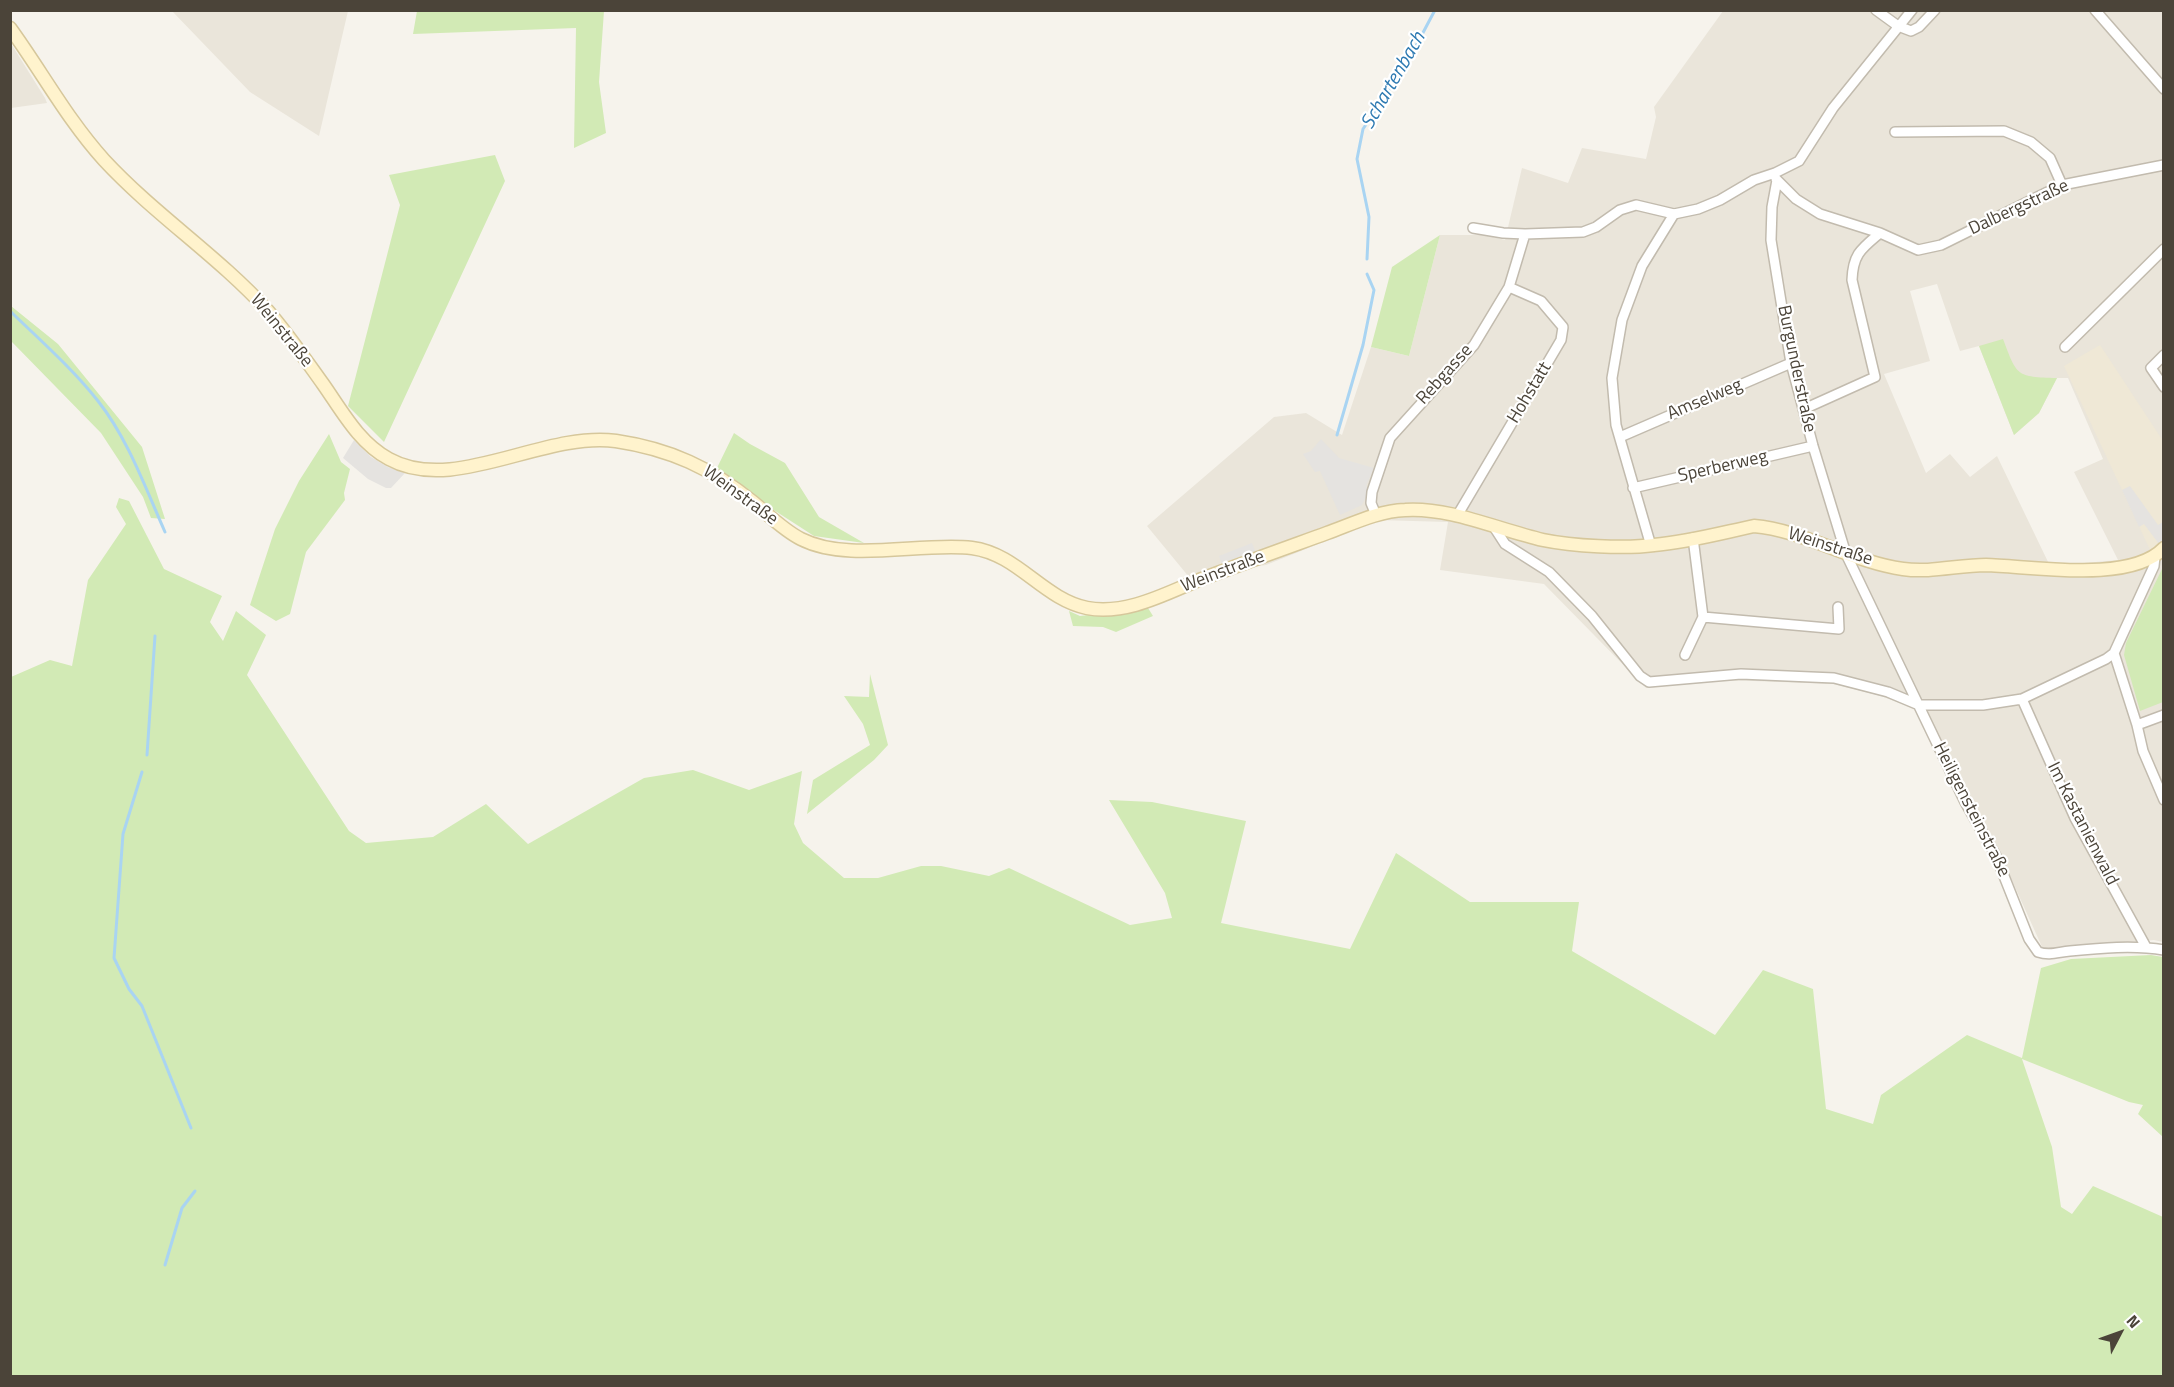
<!DOCTYPE html>
<html>
<head>
<meta charset="utf-8">
<style>
  body { margin:0 }
  #map { position:relative; width:2174px; height:1387px; overflow:hidden; background:#f6f3ec; font-family:"Titillium Web",sans-serif }
  canvas { display:block }
  .frame { position:absolute; inset:0; border:12px solid #4b4439; pointer-events:none }
  .north { position:absolute; left:2090px; top:1303px; width:60px; height:60px; -webkit-text-stroke:4px #fff; paint-order:stroke; rotate:49deg; font-size:16px; font-weight:700; line-height:24px; text-align:center; color:#4b4439 }
  .north::after { content:''; display:block; margin:auto; width:21px; height:27px; background:#4b4439; clip-path:polygon(50% 0,100% 100%,50% 72%,0 100%) }
</style>
</head>
<body>
<div id="map">
<canvas width="2174" height="1387"></canvas>
<div class="frame"></div>
<div class="north">N</div>
</div>
<script>
const context = document.querySelector('canvas').getContext('2d');
context.lineJoin = 'round';
function fill(path, color) { context.fillStyle = color; context.fill(path, 'evenodd'); }
function strokePath(path, color, width, dash) { context.strokeStyle = color; context.lineWidth = width; context.lineCap = dash ? 'butt' : 'round'; context.setLineDash(dash || []); context.stroke(path); }
function drawText(font, color, halo, rows, align = 'center') {
  context.font = font + ' "Titillium Web",sans-serif'; context.lineWidth = 4.5; context.setLineDash([]); context.textBaseline = 'middle'; context.strokeStyle = halo; context.fillStyle = color; for (const [text, x, y, turn = 0] of rows) {
    context.save(); context.translate(x, y); context.rotate((+turn || 0) * Math.PI / 180); context.textAlign = isNaN(turn) ? turn : align; if (halo) context.strokeText(text, 0, 0); context.fillText(text, 0, 0); context.restore();
  }
}
const residential = new Path2D(`
  M172,11H348L319,136L250,92Z
  M1723,11H2163V942L2154,940L2043,949L1996,845L1918,710L1881,696L1833,684L1727,680L1646,688L1544,584L1440,570L1448,522L1378,520L1266,565L1189,577L1147,526L1274,417L1306,413L1342,435L1371,347L1409,356L1440,235H1485L1505,240L1522,168L1568,183L1582,148L1646,159L1656,117L1654,107ZM1937,284L1960,351L1979,346L2014,435L2039,413L2057,378H2068L2103,459L2074,472L2118,560L2050,566L1997,456L1970,477L1950,454L1926,473L1884,374L1930,361L1910,291Z
  M10,42L45,98L47,103L11,108Z`);
const education = new Path2D(`
  M2100,345L2163,441V539L2151,552L2064,366Z`);
const green = new Path2D(`
  M417,11H604L599,82L606,133L574,148L576,28L413,34Z
  M495,155L505,181L384,442L348,406L400,205L389,175Z
  M1440,235L1409,356L1371,347L1392,267Z
  M11,306L58,344L142,447L165,519L151,518L143,497L101,433L11,341Z
  M2003,339C2017,376 2016,377 2057,378L2039,413L2014,435L1979,346Z
  M734,433L750,444L785,463L819,517L864,543L814,536L715,472Z
  M329,434L341,462L350,469L344,493L345,500L306,552L290,614L276,621L250,605L275,529L299,481Z
  M119,498L129,501L164,569L222,596L210,622L223,641L236,611L266,635L247,675L349,831L366,843L433,837L486,804L528,844L644,778L693,770L749,790L802,771L794,824L803,843L844,878H878L921,866H941L989,876L1009,868L1130,925L1172,918L1165,893L1109,800L1152,802L1246,821L1221,923L1350,949L1396,853L1470,902H1579L1572,951L1715,1035L1763,970L1813,989L1826,1109L1873,1124L1881,1095L1967,1035L2022,1058L2041,968L2071,959L2151,955L2163,957V1137L2138,1114L2143,1105L2129,1102L2022,1059L2052,1147L2061,1207L2072,1214L2093,1186L2163,1217V1376H11V677L50,660L72,666L88,580L126,524L116,507Z
  M2163,567V702L2140,711L2124,655L2126,643Z
  M1148,608L1153,616L1116,632L1103,627L1073,626L1069,611L1080,616Z
  M870,674L888,745L874,760L807,814L813,780L870,745L863,724L844,696L869,697Z`);
const parking = new Path2D(`
  M1321,439L1339,458L1374,468L1366,486L1369,491L1362,505L1340,515L1320,471L1315,472L1303,454L1311,451Z
  M354,440L371,457L388,467L405,473L391,488H386L368,479L343,458Z
  M2130,486L2158,525L2163,522V539L2159,544L2144,524L2139,527L2122,490Z
  M1252,543L1256,553L1222,565L1219,556Z`);
const stream = new Path2D(`
  M1367,259L1369,217L1357,159L1363,129L1408,61L1435,10
  M10,311C40,340 72,368 98,401C128,439 145,487 165,532
  M1337,435L1363,345L1374,290L1367,274
  M147,755L155,636
  M142,772L123,834L114,958L129,989L142,1006L191,1128
  M165,1265L182,1208L195,1191`);
const minor = new Path2D(`
  M1876,10L1898,26L1911,31L1919,27L1935,10
  M2095,10L2164,89
  M1895,132L2004,131L2031,142L2050,158L2062,185
  M1776,179L1796,199L1820,214L1880,233L1918,250L1941,245L2062,185L2164,165
  M1777,180L1772,207L1771,240L1791,363L1813,446L1846,554L1965,802L1996,856L2029,939L2038,952C2050,956 2058,952 2070,951C2100,948 2134,945 2164,950
  M1473,228L1503,233L1525,234L1583,232L1596,227L1620,210L1636,205L1674,214
  M2065,347L2164,249
  M2164,355L2151,368L2164,387
  M1804,409L1875,377L1852,280C1853,254 1861,249 1880,233
  M1620,437L1791,363
  M1633,488L1813,446
  M1376,515L1371,503L1372,492L1390,438L1474,345L1509,287L1525,234
  M1457,516L1561,340L1563,327L1541,301L1509,287
  M1494,527L1505,544L1549,572L1592,616L1640,676L1649,682L1741,674L1834,678L1888,692L1919,705H1983L2022,699L2106,659L2114,653L2154,566L2155,557
  M1651,546L1616,425L1612,378L1622,320L1642,266L1674,214L1698,209L1720,200L1754,180L1775,173L1799,161L1833,108L1912,10
  M1703,617L1839,629L1838,607
  M2114,653L2137,725L2143,751L2164,800
  M1685,655L1703,617L1693,538
  M2022,699L2075,818L2146,947
  M2137,725L2164,715`);
const secondary = new Path2D(`
  M10,28C42,72 67,119 104,160C155,215 218,256 268,311C288,334 305,359 323,384C342,411 359,443 389,459C454,495 543,431 616,441C670,449 711,468 753,502C769,515 783,530 801,539C848,563 920,542 972,548C1018,554 1043,599 1087,608C1124,615 1161,596 1194,582C1238,565 1283,549 1327,533C1352,524 1378,511 1405,510C1450,507 1499,530 1543,540C1572,546 1625,549 1654,545C1688,542 1721,533 1754,526C1803,530 1852,562 1903,569C1931,573 1958,565 1986,565C2031,566 2130,584 2164,548`);
const streetNames = [
  ["Dalbergstraße",2019,208,-25],
  ["Weinstraße",281,331,51],
  ["Burgunderstraße",1796,369,78],
  ["Rebgasse",1445,375,-48],
  ["Hohstatt",1530,393,-59],
  ["Amselweg",1705,400,-23],
  ["Sperberweg",1723,467,-13],
  ["Weinstraße",740,496,36],
  ["Weinstraße",1830,547,18],
  ["Weinstraße",1223,572,-21],
  ["Heiligensteinstraße",1971,810,63],
  ["Im Kastanienwald",2082,824,63]
];
const waterNames = [
  ["Schartenbach",1394,81,-60]
];
fill(residential, '#eae5da');
fill(education, '#efe8d6');
fill(green, '#d2eab5');
fill(parking, '#e5e3e0');
strokePath(stream, '#a9d4f2', 3);
strokePath(minor, '#c2bbae', 12);
strokePath(secondary, '#d6c79b', 15);
strokePath(minor, '#fff', 9);
strokePath(secondary, '#fff3cd', 12);
drawText('18px', '#4b4439', '#fff', streetNames);
drawText('italic 20px', '#2e7ab2', '#fff', waterNames);
</script>
</body>
</html>
